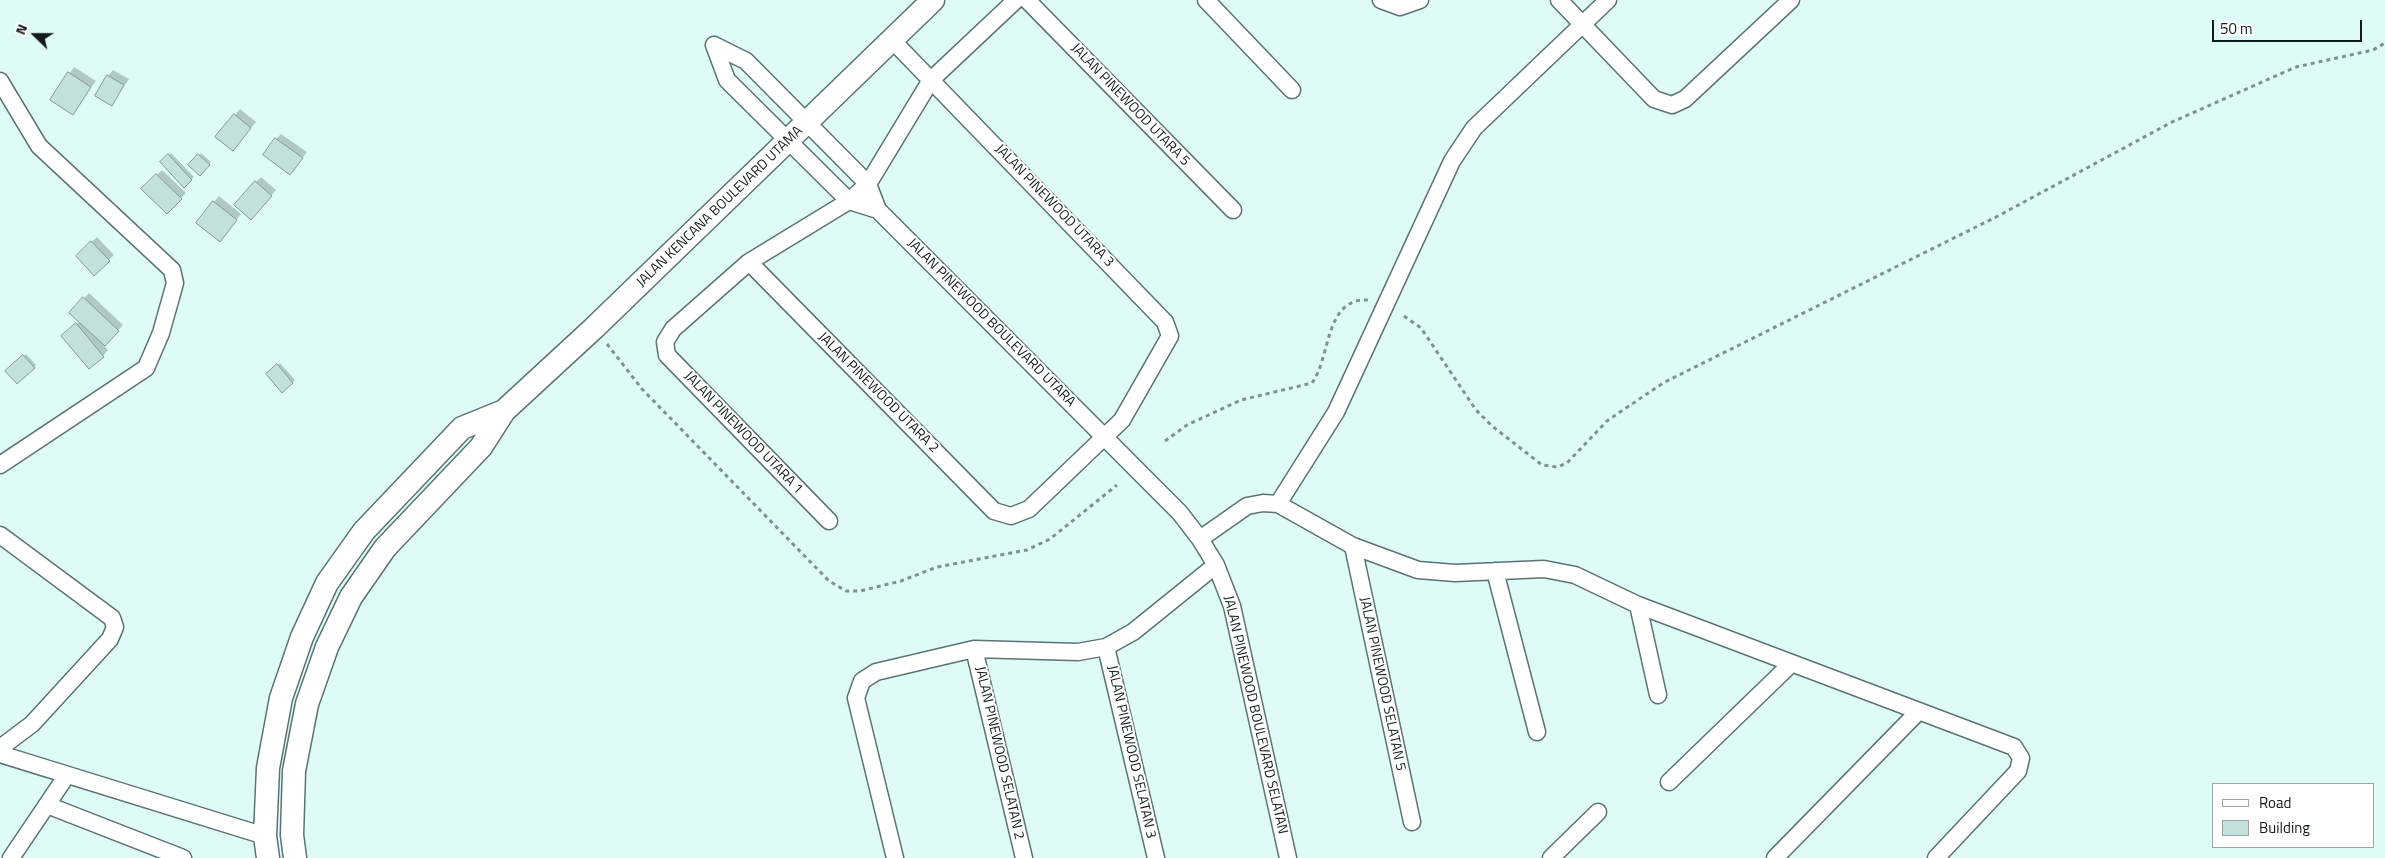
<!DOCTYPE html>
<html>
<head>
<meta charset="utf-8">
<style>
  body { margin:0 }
  #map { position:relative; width:2385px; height:858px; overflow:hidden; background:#dffbf8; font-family:"Titillium Web",sans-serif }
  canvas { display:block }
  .legend { position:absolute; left:2212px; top:783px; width:162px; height:65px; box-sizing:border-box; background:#fff; border:1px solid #a0a4a4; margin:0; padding:6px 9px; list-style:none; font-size:15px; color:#121c1b }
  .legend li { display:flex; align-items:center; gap:10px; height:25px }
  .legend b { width:25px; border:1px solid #a0a4a4 }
  .north { position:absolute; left:10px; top:10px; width:50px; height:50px; -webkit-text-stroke:4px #fff; paint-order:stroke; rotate:292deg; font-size:14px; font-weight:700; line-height:20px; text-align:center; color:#121c1b }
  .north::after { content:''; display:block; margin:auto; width:18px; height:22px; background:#121c1b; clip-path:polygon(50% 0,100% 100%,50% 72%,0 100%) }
  .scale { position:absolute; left:2212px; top:20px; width:150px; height:22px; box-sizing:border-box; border:2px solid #121c1b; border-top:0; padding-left:6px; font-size:15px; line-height:18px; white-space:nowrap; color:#121c1b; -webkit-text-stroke:4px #fff; paint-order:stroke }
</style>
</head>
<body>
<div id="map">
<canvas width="2385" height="858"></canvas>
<ul class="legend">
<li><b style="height:6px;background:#fff"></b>Road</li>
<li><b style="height:14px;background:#c4e0dc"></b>Building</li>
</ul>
<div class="north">N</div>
<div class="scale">50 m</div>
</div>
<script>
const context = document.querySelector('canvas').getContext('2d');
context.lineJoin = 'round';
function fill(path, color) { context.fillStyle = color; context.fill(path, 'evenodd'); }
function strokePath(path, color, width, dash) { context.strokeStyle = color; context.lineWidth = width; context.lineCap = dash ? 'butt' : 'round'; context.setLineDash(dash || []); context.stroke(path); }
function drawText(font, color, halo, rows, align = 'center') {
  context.font = font + ' "Titillium Web",sans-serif'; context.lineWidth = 4; context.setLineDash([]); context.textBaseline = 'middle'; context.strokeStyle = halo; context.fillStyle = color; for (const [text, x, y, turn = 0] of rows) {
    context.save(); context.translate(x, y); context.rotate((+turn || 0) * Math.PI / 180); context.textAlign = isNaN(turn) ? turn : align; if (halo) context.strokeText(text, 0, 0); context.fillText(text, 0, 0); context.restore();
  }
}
const shadow = new Path2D(`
  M74,67L96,81L73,113L51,99Z
  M113,70L129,79L112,104L108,76Z
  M240,109L256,122L238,144L217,137Z
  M281,134L307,152L290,174L276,139Z
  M171,153L194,177L184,186L161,162Z
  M201,153L211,162L200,174L190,165Z
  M162,170L186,193L167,212L143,189Z
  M261,177L276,190L256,213V182Z
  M219,196L241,214L225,235L197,223Z
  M97,237L114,255L94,274L77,256Z
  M89,293L123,325L104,345L108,350L103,356L68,331L80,321L70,313Z
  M26,354L36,365L17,382L7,371Z
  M280,363L295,380L282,391L268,374Z`);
const building = new Path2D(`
  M68,72L91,87L73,115L50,100Z
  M107,75L124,85L112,106L95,96Z
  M234,114L251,128L233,151L215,137Z
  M275,138L303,158L290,175L263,155Z
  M168,154L192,180L184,188L160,162Z
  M198,154L210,165L200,176L188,165Z
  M156,174L182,199L167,214L141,189Z
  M255,181L272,196L251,220L234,205Z
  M213,201L237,220L220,242L196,223Z
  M91,241L110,261L94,276L76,256Z
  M83,297L119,331L105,346L69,313Z
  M76,323L104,357L89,369L61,336Z
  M23,355L35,368L17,384L5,371Z
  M277,364L293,383L282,393L266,374Z`);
const path = new Path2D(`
  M1404,316L1421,328L1476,410L1492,426L1542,465L1557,467L1567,463L1607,421L1663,383L1998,216L2172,122L2296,67L2373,50L2385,43
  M607,344L642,389L829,581L846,591H860L901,581L937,567L1027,550L1050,539L1117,485
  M1165,441L1187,425L1241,400L1312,383C1331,358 1324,297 1369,300`);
const street = new Path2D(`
  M1027,0L1233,210
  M1206,0L1292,90
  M1381,0L1400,7L1420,0
  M1559,0L1654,99L1672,105L1685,99L1791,0
  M714,45L746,61L868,184L878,210L1180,513L1200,539L1216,565L1232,606L1288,858
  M714,45L727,80L849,201L878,210
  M0,81L39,146L172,270L175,283L161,333L146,368L0,465
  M749,262L994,511L1011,516L1029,509L1122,420L1170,336L1165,322L892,40
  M1278,504L1336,412L1452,161L1474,128L1608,0
  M829,521L667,355L665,342L673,329L749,262L849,201L868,184L931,80L1016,0
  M0,535L112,618L115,627L110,639L32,724L0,748
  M1200,539L1247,506L1263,503L1278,504L1353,546L1418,570L1455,573L1544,569L1575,575L1638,605L2014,747L2021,758L2018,771L1936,858
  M1353,546L1412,822
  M1495,571L1537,732
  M1638,605L1658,695
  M1106,647L1156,858
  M974,649L1024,858
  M0,754L265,836
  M1669,782L1792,663
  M47,805L183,858
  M11,858L67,775
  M895,858L856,698L862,681L876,672L974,649L1078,652L1106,647L1133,632L1216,565
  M1551,858L1598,812
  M1775,858L1919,711`);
const secondary = new Path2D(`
  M268,858L265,836L268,768L281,698L302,637L327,583L364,531L462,428L504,411
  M295,858L292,835L294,771L307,704L327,647L351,597L385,548L481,447L504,411L594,328L933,0`);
const streetNames = [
  ["JALAN PINEWOOD UTARA 5",1130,105,46],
  ["JALAN PINEWOOD UTARA 3",1054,206,46],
  ["JALAN KENCANA BOULEVARD UTAMA",720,207,-44],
  ["JALAN PINEWOOD BOULEVARD UTARA",991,323,45],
  ["JALAN PINEWOOD UTARA 2",878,393,45],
  ["JALAN PINEWOOD UTARA 1",743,433,46],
  ["JALAN PINEWOOD SELATAN 5",1382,684,78],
  ["JALAN PINEWOOD BOULEVARD SELATAN",1255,715,77],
  ["JALAN PINEWOOD SELATAN 3",1131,752,77],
  ["JALAN PINEWOOD SELATAN 2",999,753,77]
];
fill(shadow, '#0003');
fill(building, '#c4e0dc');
strokePath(building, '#7f9a97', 1);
strokePath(street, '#5b7471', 19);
strokePath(secondary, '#5b7471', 25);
strokePath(path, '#7e9290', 3, [4, 4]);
strokePath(street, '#fff', 16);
strokePath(secondary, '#fff', 22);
drawText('14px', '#121c1b', '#fff', streetNames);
</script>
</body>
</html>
